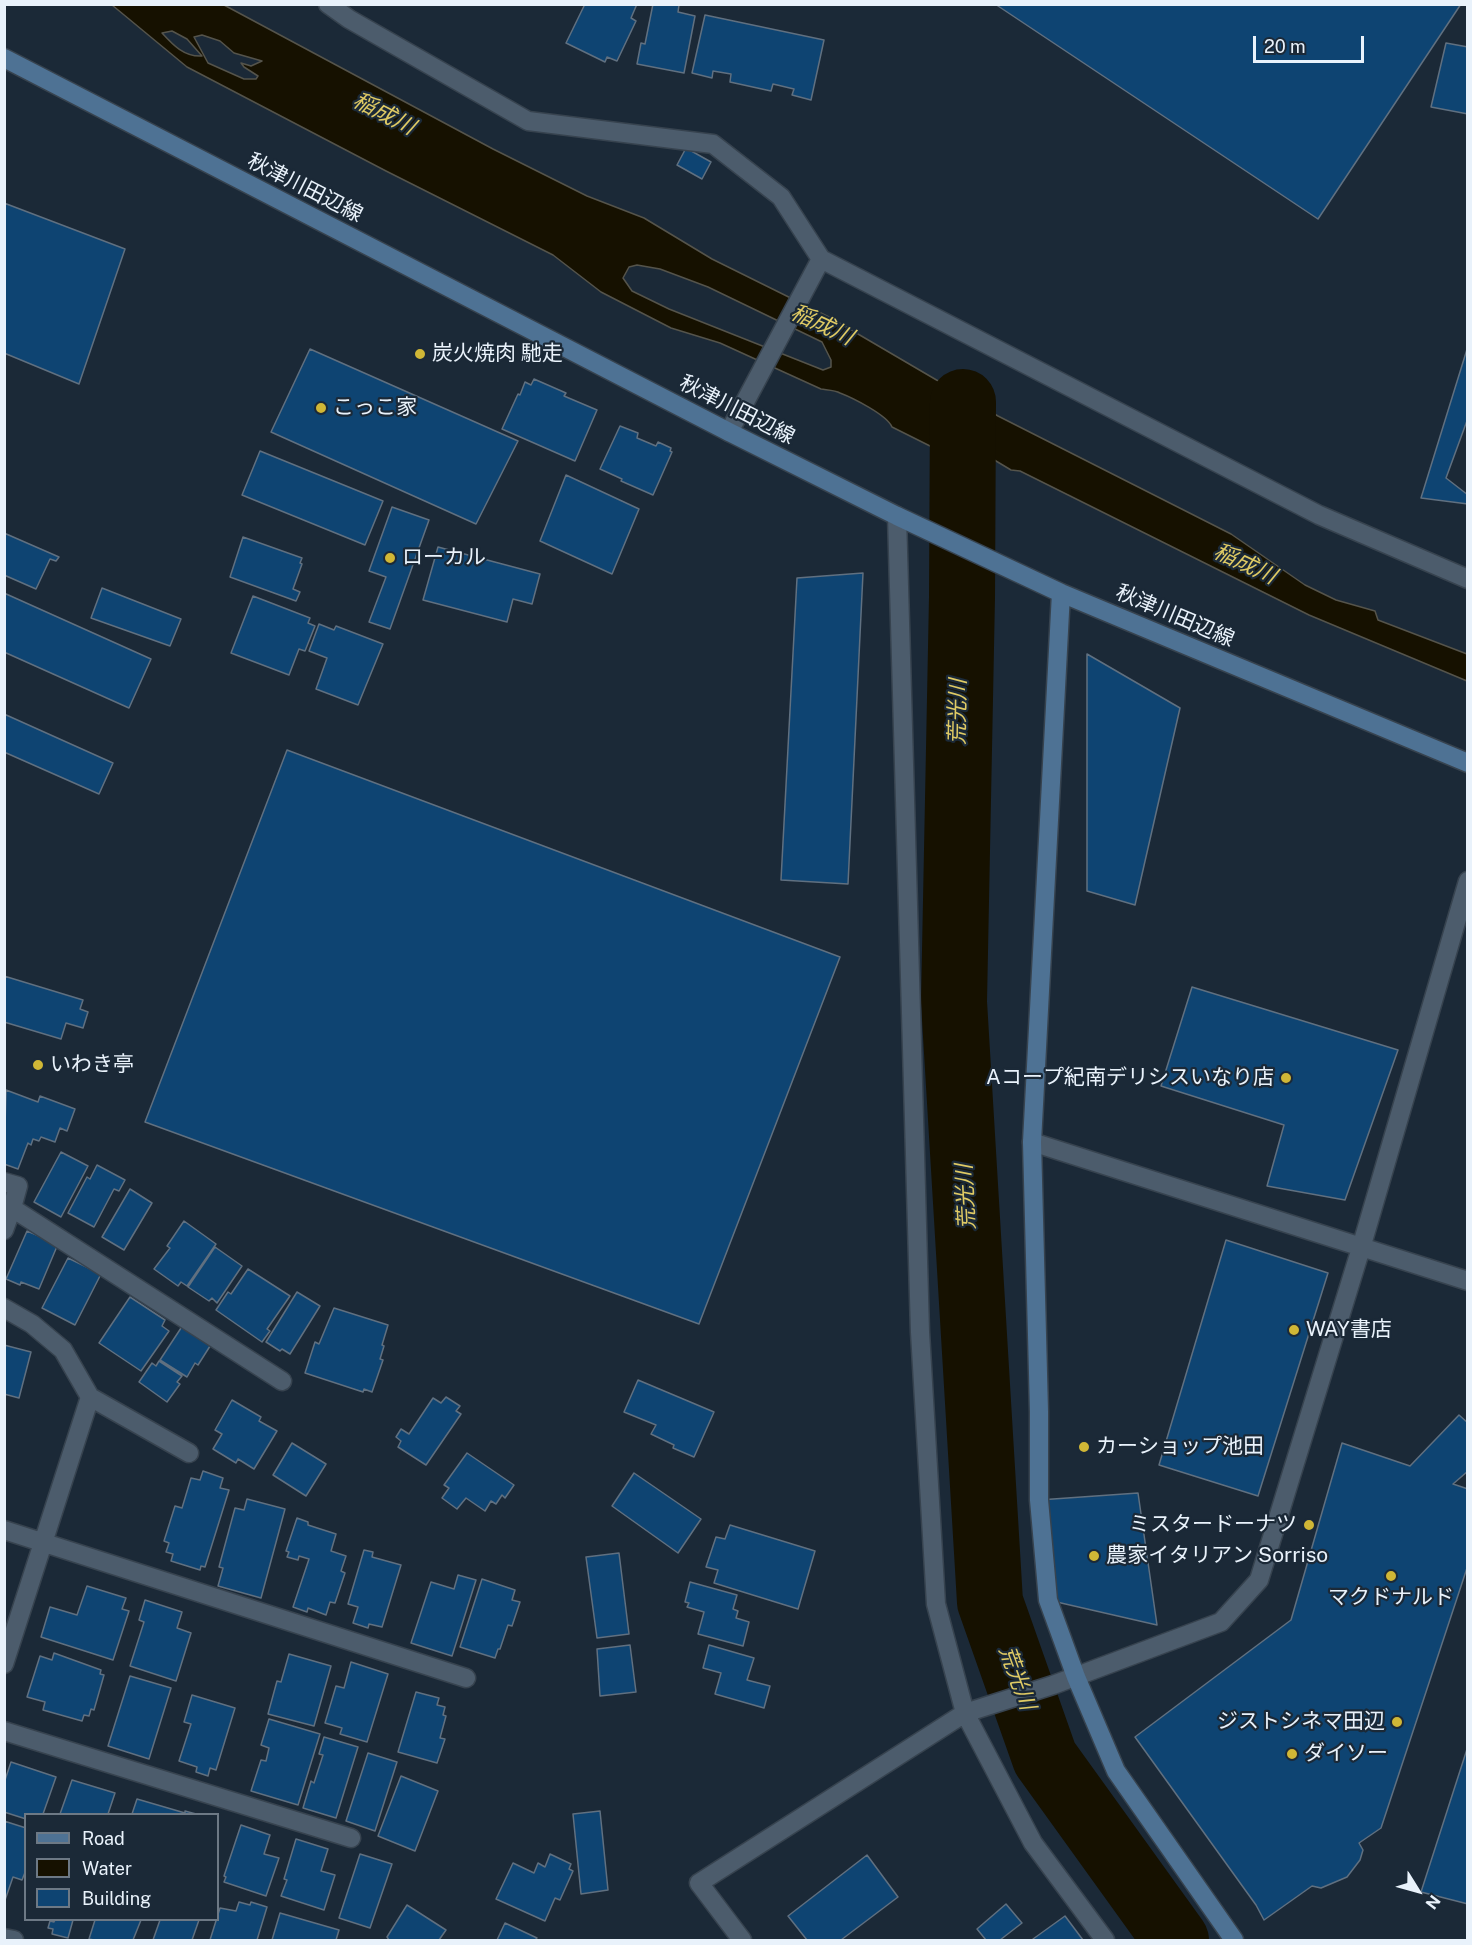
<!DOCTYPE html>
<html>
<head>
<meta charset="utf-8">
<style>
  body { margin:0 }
  #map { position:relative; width:1472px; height:1945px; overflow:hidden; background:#1b2937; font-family:"Public Sans",sans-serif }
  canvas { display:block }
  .frame { position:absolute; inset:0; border:6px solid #e9f2fb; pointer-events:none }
  .legend { position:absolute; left:24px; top:1813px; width:195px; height:108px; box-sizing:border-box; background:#1b2937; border:2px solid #6d7985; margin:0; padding:8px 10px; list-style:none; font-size:18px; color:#e9f2fb }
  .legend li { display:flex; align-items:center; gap:12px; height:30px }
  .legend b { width:30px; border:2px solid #6d7985 }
  .north { position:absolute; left:1388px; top:1861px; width:60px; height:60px; -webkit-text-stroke:4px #1b2937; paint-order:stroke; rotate:127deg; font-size:16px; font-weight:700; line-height:24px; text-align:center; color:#e9f2fb }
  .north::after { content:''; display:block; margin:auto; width:21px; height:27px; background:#e9f2fb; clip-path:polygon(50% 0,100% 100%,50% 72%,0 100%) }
  .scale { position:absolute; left:1253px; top:36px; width:111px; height:27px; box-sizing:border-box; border:3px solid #e9f2fb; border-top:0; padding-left:8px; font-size:18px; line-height:21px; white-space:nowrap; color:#e9f2fb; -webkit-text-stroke:4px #1b2937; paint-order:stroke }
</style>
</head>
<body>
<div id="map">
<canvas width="1472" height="1945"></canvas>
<div class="frame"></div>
<ul class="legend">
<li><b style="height:8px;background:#4e7294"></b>Road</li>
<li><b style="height:16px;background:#161100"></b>Water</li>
<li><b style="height:16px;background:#0e4472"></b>Building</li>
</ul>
<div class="north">N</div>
<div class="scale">20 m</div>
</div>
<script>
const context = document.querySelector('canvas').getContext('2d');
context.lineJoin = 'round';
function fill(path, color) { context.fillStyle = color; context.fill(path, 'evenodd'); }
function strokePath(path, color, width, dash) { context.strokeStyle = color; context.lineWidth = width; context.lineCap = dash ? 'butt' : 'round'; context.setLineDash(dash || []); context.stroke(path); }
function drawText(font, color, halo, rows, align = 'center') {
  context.font = font + ' "Public Sans","Noto Sans JP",sans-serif'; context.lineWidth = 4.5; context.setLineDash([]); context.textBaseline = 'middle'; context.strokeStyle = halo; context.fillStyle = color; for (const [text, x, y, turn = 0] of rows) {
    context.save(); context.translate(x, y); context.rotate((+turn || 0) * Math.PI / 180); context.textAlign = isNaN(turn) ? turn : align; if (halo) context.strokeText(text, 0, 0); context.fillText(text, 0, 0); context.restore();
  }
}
const water = new Path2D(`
  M112,5H224L493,149L587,196L644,218L712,259L829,317L998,416L1231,534L1305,585L1336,600L1375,611L1378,620L1467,654V681L1309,615L1020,471L1011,470L971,446L957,445L954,454L986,495L983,499L950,484L943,460L934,448L892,427C887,415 853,398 840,393C835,390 827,390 821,389L720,343L671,328L601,292L553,255L386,171L187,67ZM172,31L187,39L202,56C184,57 173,45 162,33ZM202,35L220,41L234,53L262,61L251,66L241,63L244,67L258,76L256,79H244L208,63L194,37ZM637,265L660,269L708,287L822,342L831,360V367L823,370L669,309L632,291L623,278L629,267Z`);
const river = new Path2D(`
  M963,402L962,597L954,1002L990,1602L1045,1758L1176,1940`);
const building = new Path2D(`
  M585,4H637L631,18L636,21L617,61L607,57L605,62L566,43Z
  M653,4L679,5L678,12L695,16L684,73L637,64L641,43L645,44Z
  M995,4H1461L1318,219Z
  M705,15L824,40L811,100L792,95L794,89L773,84L771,91L730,82L731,74L713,71L712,78L692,73Z
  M1446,43L1468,47V114L1431,107Z
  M686,148L711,162L702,179L677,165Z
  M4,203L125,249L79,384L4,353Z
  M1468,346V504L1421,498Z
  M310,349L518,441L476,524L271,432Z
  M534,379L566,393L564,396L597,410L575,461L502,429L518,394L520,395L525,382L531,385Z
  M1468,418V495L1446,478Z
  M620,426L638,433L637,438L656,446L658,442L671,448L670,451L672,452L653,495L621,481L622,479L600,469Z
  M260,451L383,501L365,545L242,495Z
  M566,475L639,509L612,574L540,541Z
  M392,507L429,520L390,629L369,622L386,577L369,571Z
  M4,533L59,557L56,561L50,559L36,589L4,575Z
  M243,537L302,558L300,563L302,564L293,589L300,592L296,601L230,577Z
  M438,547L540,574L532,604L513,599L507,622L423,600Z
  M863,573L848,884L781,880L797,578Z
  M102,588L181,619L170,646L91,618Z
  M4,593L151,659L129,708L4,652Z
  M253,596L310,618L308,623L315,626L305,651L299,649L289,675L231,653Z
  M319,624L334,630L336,626L383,644L358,705L316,689L327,658L309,651Z
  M1087,654L1180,708L1135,905L1087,891Z
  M4,714L113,763L99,794L4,752Z
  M287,750L840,957L699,1324L145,1122Z
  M4,976L83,1000L80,1009L88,1012L83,1028L66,1023L61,1039L4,1022Z
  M1192,987L1398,1050L1345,1200L1267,1186L1284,1125L1161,1086Z
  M6,1090L38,1102L40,1096L75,1109L67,1131L60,1128L55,1142L41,1137L39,1141L33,1139L31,1145L28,1143L18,1169L4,1164Z
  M61,1152L88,1166L61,1217L34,1202Z
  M97,1165L125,1180L119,1191L114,1189L94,1227L68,1213L87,1177L90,1179Z
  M130,1189L152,1203L124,1250L102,1237Z
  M184,1221L216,1244L187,1286L181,1282L178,1286L154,1269L170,1248L167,1246Z
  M27,1231L58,1244L39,1289L21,1282L20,1285L6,1279Z
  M1226,1240L1328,1273L1258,1496L1159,1465Z
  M215,1247L242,1266L217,1303L212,1298L209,1301L188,1287Z
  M68,1258L101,1274L75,1325L42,1308Z
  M248,1269L290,1296L267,1329L270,1331L262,1342L216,1310L228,1292L231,1294Z
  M297,1292L320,1306L290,1354L282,1349L280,1351L266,1342Z
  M130,1297L165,1320L162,1326L169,1331L141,1371L99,1343Z
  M334,1308L388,1325L382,1345L384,1346L380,1359L383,1360L372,1392L364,1389L363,1392L305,1373L315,1342L319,1344Z
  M183,1325L212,1343L198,1365L195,1363L187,1377L160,1360Z
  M4,1345L31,1352L19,1398L4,1394Z
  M159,1361L182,1376L177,1382L180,1384L167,1402L139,1382L152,1363L156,1366Z
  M638,1380L714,1412L694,1457L673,1448L674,1445L651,1434L656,1425L624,1412Z
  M446,1397L460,1406L456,1411L461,1414L426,1465L398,1447L401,1441L396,1437L401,1429L409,1434L433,1398L441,1403Z
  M232,1400L261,1417L259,1421L277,1431L254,1469L238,1459L236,1463L213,1449L222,1434L215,1430Z
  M1459,1415L1468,1423V1471L1453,1484L1468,1489V1565L1381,1828L1359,1843L1363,1850L1360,1860L1347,1877L1321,1888L1312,1886L1264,1920L1256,1905L1135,1737L1291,1620L1342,1443L1410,1466Z
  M292,1443L326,1464L306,1496L273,1475Z
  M467,1453L514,1485L505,1498L502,1495L496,1504L491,1501L485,1511L466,1498L457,1509L442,1498L449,1488L444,1485Z
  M203,1471L223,1478L220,1488L229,1490L205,1567L201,1566L200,1570L171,1561L173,1554L166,1552L169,1543L164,1541L175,1506L182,1508L191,1478L200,1480Z
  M634,1473L701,1519L678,1553L612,1506Z
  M1138,1493L1157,1625L1048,1600L1039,1500Z
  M247,1499L285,1509L261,1598L218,1586L223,1568L219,1567L235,1508L244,1510Z
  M297,1518L308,1522V1525L336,1534L331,1551L346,1556L341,1571L345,1573L335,1603L330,1602L326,1615L308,1608L307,1612L293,1607L309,1559L299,1556L298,1560L287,1557L289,1552L286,1551Z
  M730,1525L815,1551L798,1609L714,1583L718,1570L706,1567L716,1537L725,1539Z
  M364,1550L373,1552L372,1557L401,1565L382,1627L369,1624L368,1628L353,1623L358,1607L348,1604Z
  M619,1553L629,1634L597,1638L586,1557Z
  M458,1575L476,1580L452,1656L411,1643L431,1582L454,1589Z
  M482,1579L515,1590L512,1600L520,1602L512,1626L508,1625L500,1649H498L495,1658L460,1647Z
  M690,1582L737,1595L733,1609L738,1611L736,1618L749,1622L743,1646L698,1634L704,1612L687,1607L689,1603L685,1602Z
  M87,1586L126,1598L122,1609L129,1611L113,1660L41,1637L50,1607L77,1615Z
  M145,1600L182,1612L177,1628L191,1633L176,1681L130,1666L144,1622L139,1620Z
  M630,1645L636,1692L600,1696L597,1649Z
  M709,1645L754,1658L747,1680L770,1686L764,1708L715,1694L721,1673L703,1668Z
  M54,1653L101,1670L100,1674L104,1675L94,1710L91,1709L89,1716L84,1715L82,1721L43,1710L45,1702L27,1697L40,1656L52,1660Z
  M289,1654L331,1666L314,1726L268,1714L277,1681L281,1682Z
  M351,1662L388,1674L367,1742L340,1734L342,1728L325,1723L336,1686L344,1688Z
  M130,1676L171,1688L149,1759L108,1746Z
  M416,1692L439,1698L437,1705L445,1707L443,1715L446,1716L440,1738L445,1739L437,1763L398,1752Z
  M192,1695L235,1708L216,1770L210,1768L208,1776L196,1772L197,1767L179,1761L191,1724L184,1722Z
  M269,1719L320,1734L298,1805L251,1791L261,1760L266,1761L269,1748L261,1745Z
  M324,1737L358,1747L336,1818L303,1808L311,1781L314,1783L323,1755L319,1754Z
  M1468,1746V1904L1421,1892Z
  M368,1753L397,1762L375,1831L346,1821Z
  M11,1762L56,1777L43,1814H26V1819L4,1812V1783Z
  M401,1776L438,1791L415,1851L378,1836Z
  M72,1780L115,1793L108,1814H60Z
  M137,1799L185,1813V1811L196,1814H132Z
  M600,1811L608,1890L581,1894L573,1814Z
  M4,1821L26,1828V1870L22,1880L13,1877L4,1903Z
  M241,1825L270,1835L264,1854L279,1858L266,1896L224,1882L226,1877L224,1876Z
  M296,1839L328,1849L321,1871L335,1875L324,1910L281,1896L287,1880L284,1879Z
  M360,1854L392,1864L370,1928L339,1918Z
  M550,1854L571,1864L569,1869L573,1871L560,1900L555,1898L545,1921L496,1899L513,1863L534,1873L538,1863L545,1867Z
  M867,1855L898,1897L841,1940H807L788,1916Z
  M239,1902L250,1905L251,1902L267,1907L257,1940H210L220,1908L236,1911Z
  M1006,1904L1022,1923L1000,1940H986L977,1929Z
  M407,1905L446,1930L439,1940H389L387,1937Z
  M280,1913L339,1930L336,1940H272Z
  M1065,1916L1083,1940H1034L1033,1939Z
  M55,1920H73L68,1938L52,1934L53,1929L48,1928L50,1921L54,1922Z
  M95,1920H141L133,1940H94L89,1939Z
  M160,1920H199L192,1940H153Z
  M505,1923L537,1938L535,1940H497Z`);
const street = new Path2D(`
  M328,4L349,19L528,121L713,144L781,197L821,259L1319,515L1468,579
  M729,432L821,259
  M897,516L920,1332L936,1604L965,1713L1033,1843L1105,1940
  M1032,1142L1468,1281
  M4,1182L18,1186L12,1208L282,1381
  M4,1230L12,1208
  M4,1308L32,1324L63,1350L90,1397L4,1664
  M90,1397L189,1453
  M4,1530L466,1678
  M4,1731L351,1838
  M4,1938L14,1940
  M742,1940L699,1883L965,1713L1053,1685L1221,1622L1259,1580L1361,1248L1468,881`);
const secondary = new Path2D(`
  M4,58L729,432L897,516L1061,593L1468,763
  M1061,593L1032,1142L1039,1412V1500L1048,1600L1076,1677L1116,1771L1234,1940`);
const markers = [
  [420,354,6,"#d0b736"],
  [321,408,6,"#d0b736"],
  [390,558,6,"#d0b736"],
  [38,1065,6,"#d0b736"],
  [1286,1078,6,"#d0b736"],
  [1294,1330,6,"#d0b736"],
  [1084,1447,6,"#d0b736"],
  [1309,1525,6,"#d0b736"],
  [1094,1556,6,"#d0b736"],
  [1391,1576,6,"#d0b736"],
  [1397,1722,6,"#d0b736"],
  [1292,1754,6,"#d0b736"]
];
const streetNames = [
  ["秋津川田辺線",305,188,27],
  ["秋津川田辺線",737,410,27],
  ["秋津川田辺線",1175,616,23]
];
const poiNames = [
  ["炭火焼肉 馳走",432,354],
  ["こっこ家",333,408],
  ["ローカル",402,558],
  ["いわき亭",50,1065],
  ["Aコープ紀南デリシスいなり店",1274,1078,"right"],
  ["WAY書店",1306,1330],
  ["カーショップ池田",1096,1447],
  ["ミスタードーナツ",1297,1525,"right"],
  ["農家イタリアン Sorriso",1106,1556],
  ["マクドナルド",1391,1598,"center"],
  ["ジストシネマ田辺",1385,1722,"right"],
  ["ダイソー",1304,1754]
];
const waterNames = [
  ["稲成川",384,114,27],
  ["稲成川",822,325,25],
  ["稲成川",1245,564,25],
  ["荒光川",958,712,-89],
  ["荒光川",966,1197,-93],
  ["荒光川",1017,1678,70]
];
fill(water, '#161100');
strokePath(water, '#55544b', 1.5);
strokePath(river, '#161100', 66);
fill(building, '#0e4472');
strokePath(building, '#607080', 1.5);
strokePath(street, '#37434f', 21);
strokePath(secondary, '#37434f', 21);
strokePath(street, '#4c5c6c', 18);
strokePath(secondary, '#4e7294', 18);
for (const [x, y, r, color] of markers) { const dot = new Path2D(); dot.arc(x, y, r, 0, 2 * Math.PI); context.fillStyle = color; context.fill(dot); strokePath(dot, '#1b2937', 2); }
drawText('21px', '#e9f2fb', '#1b2937', streetNames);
drawText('21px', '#e9f2fb', '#1b2937', poiNames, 'left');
drawText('italic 22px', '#dfca64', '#1b2937', waterNames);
</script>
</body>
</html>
